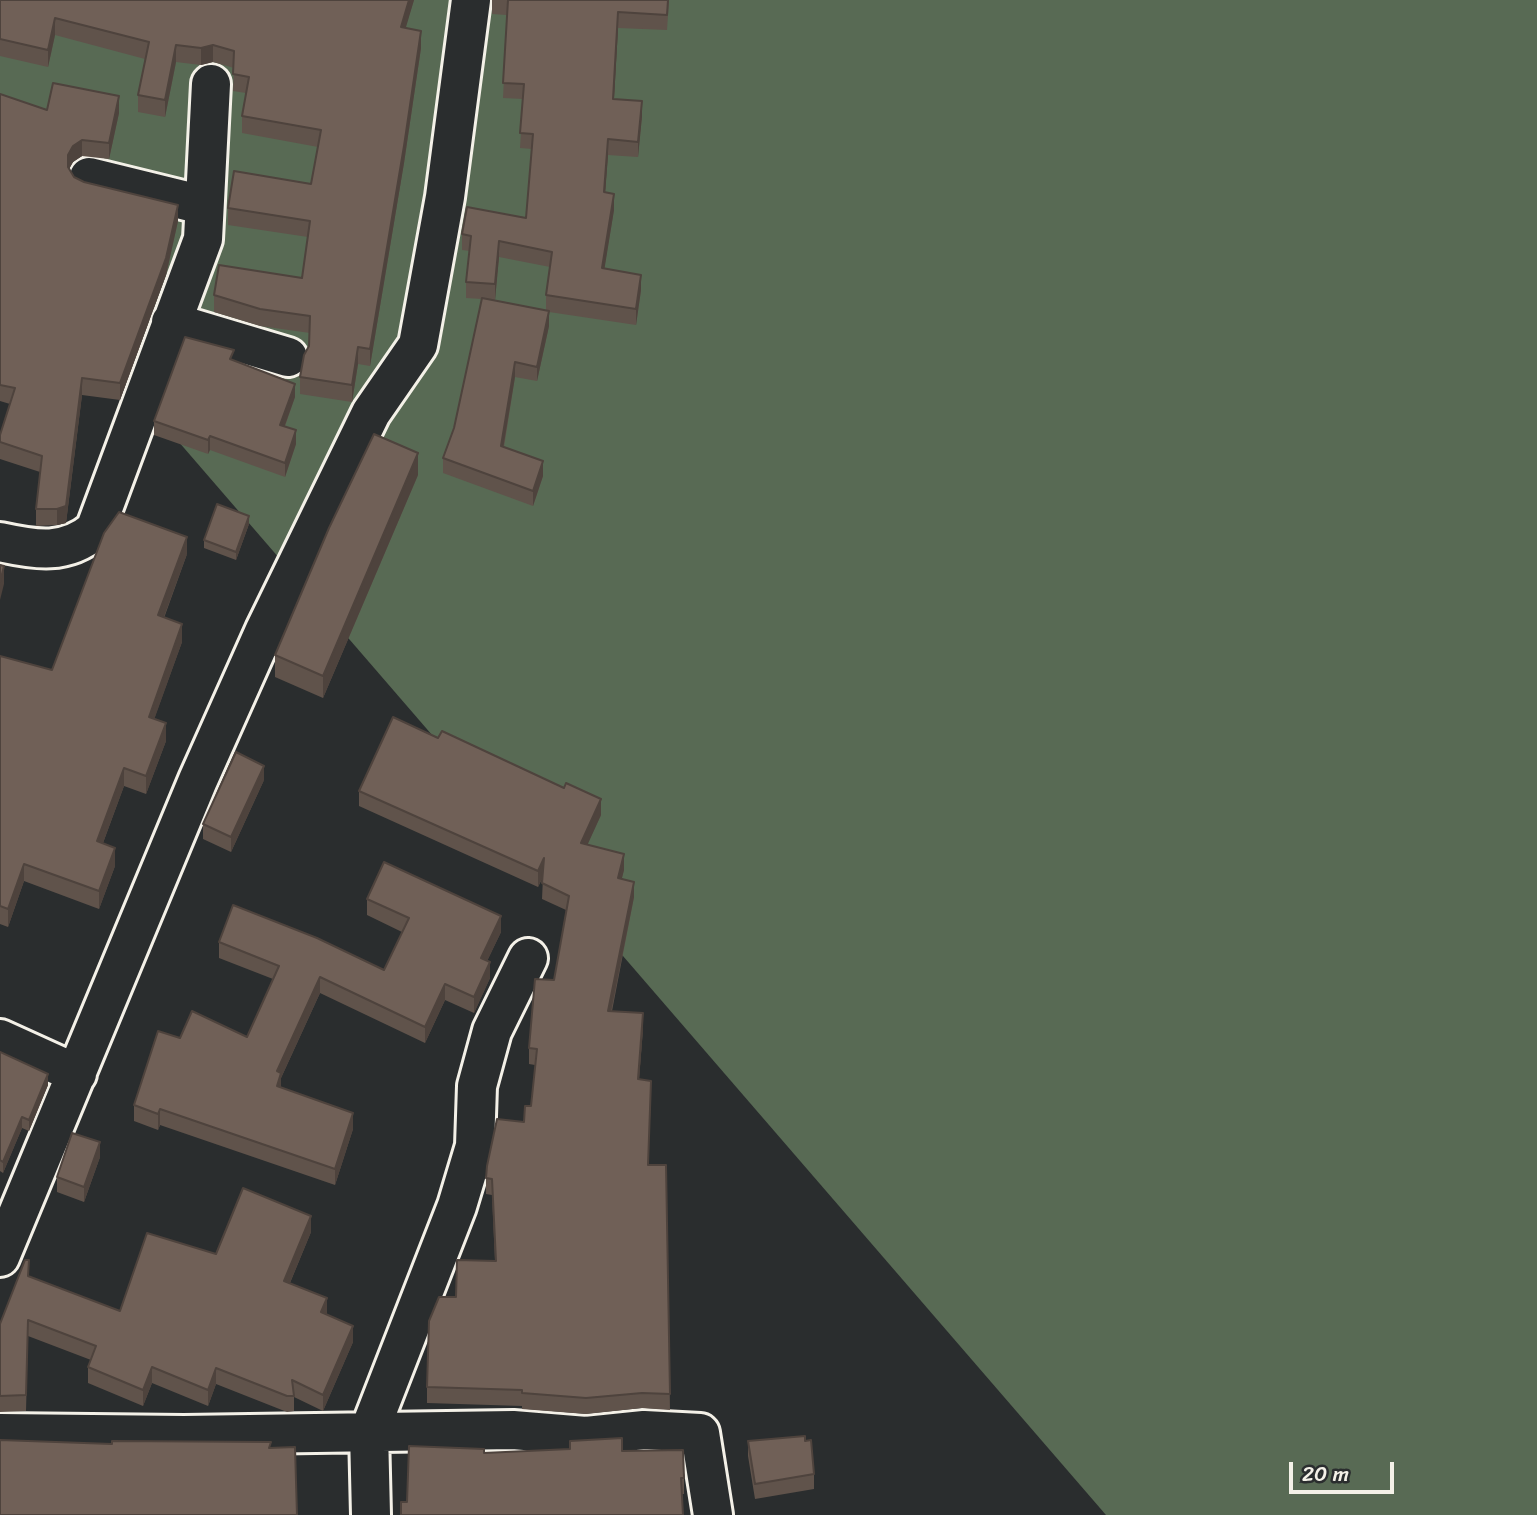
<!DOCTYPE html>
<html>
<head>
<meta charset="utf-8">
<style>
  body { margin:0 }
  #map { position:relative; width:1537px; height:1515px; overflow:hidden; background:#2a2d2e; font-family:Sriracha,sans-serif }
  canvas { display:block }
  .scale { position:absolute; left:1289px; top:1462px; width:105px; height:32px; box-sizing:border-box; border:4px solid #f4f1e8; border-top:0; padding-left:9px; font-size:21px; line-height:24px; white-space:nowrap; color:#f4f1e8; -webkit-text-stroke:5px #2a2d2e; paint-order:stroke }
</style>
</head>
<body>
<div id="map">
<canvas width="1537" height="1515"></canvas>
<div class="scale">20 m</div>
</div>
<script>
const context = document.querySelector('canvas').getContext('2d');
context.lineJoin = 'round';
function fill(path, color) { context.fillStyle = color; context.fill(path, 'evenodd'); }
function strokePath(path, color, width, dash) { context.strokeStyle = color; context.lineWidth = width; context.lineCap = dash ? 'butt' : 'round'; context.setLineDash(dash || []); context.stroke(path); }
const green = new Path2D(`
  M0,0H1537V1515H1106L0,235Z`);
const minor = new Path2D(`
  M89,177L203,205
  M171,322L288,357
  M0,542C36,550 66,555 95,530L203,239L211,84
  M0,1039L77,1074
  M0,1257L198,780L265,630L371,413L418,345L445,197L471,0
  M0,1433L184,1435L513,1430L586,1436L644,1430L700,1433L713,1515
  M371,1515L369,1432L457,1206L475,1146L477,1086L492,1031L528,958`);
const wall = new Path2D(`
  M0,0H414L405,28L421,48L404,163L370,366L358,364L352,402L300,394V377L309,346L310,333L260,326L214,312V295L302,278L308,237L228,225V208L311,184L318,147L242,133V116L246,93L233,91L234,68L213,62L201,65L176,62L165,117L138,112V95L145,59L55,35L48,67L0,56Z
  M492,0H669L667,30L618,28L614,99L642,116L638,157L608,155L605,193L614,210L604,269L641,290L636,325L549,312V326L537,381L515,377L504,447L543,476L533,506L443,473V458L454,428L482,299L466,298V282L470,251L462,250V234L526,218L532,149L520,148L523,99L503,98L507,15L492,14ZM499,257L550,267L546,295V311L495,300Z
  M0,94L47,110L119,113L109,159L82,156L73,162L69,169L74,177L84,182L178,221L166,275L120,400L82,395L66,523L57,525L36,526V509L40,472L0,459V435L10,404L0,401Z
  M234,361L295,397L285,426L296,444L285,477L210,450L208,454L154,435V421Z
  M418,475L323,698L275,677V655Z
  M249,524L236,560L204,548V540Z
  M187,554L164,618L182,642L154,719L166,741L146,794L124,786L103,843L115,866L99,909L24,881L8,927L0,924V656L52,670Z
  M264,780L231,852L203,839V824Z
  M359,791L601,815L587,845L624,870L622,878L634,897L612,1011L643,1029L639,1079L651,1097L648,1165H666L670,1410L642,1408L586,1414L522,1409V1406L427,1403V1387L456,1297L495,1261L492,1195L486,1194V1178L524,1122L531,1106L535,1065L529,1064V1048L554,980L566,910L542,899L543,877L538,887L359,806Z
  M367,899L501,932L487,961L490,978L474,1013L445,1000L425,1043L320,993L281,1078V1088L353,1129L335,1185L160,1125L158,1130L134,1121V1105L180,1038L247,1037L273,979L219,958V942L384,970L402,932L367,915Z
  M0,1052L48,1085L29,1131L22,1128L3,1173L0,1171Z
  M100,1157L84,1202L57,1192V1177Z
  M311,1232L290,1283L326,1314L353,1342L323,1411L294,1397V1411L287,1412L216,1384L208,1406L152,1383L143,1406L88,1383V1367L91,1360L28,1336L26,1411L0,1412V1324L29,1276L120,1311L216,1254Z
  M748,1441H805L814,1474V1489L755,1499L748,1456Z
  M622,1451L684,1478V1494L407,1502L484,1453Z`);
const shadedWall = new Path2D(`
  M409,0H414L401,44V27Z
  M618,12V28L613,114V99Z
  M55,18V35L48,67V50Z
  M421,31V48L404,163L370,366V349Z
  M176,45V62L165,117V100Z
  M213,45V62L201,65V48Z
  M119,96V113L109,159V143Z
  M642,101V116L638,157V142Z
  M608,139V155L604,208V192Z
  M82,140V156L73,162L68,171V155L73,146Z
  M614,194V210L602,284V268Z
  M178,205V221L166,275L120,400V383Z
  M499,241V257L495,300V284Z
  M641,275V290L636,325V309Z
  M549,311V326L537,381V367Z
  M358,347V364L352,402V385Z
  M515,362V377L501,461V446Z
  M82,378V395L66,523L57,525V509Z
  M295,384V397L280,439V425Z
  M296,430V444L285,477V463Z
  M210,436V450L208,454V440Z
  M418,453V475L323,698V676Z
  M543,461V476L533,506V491Z
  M249,516V524L236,560V552Z
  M187,537V554L158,633V615Z
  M4,566V584L0,600V582Z
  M182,624V642L149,734V717Z
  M166,723V741L146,794V776Z
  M264,766V780L231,852V837Z
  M124,768V786L97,859V841Z
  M601,799V815L581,859V843Z
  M115,848V866L99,909V891Z
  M624,854V870L618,893V878Z
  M544,858V874L538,887V871Z
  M24,864V881L8,927V909Z
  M634,882V897L608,1027V1011Z
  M501,916V932L481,974V958Z
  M490,962V978L474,1013V997Z
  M320,977V993L281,1078V1089L277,1103V1071Z
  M445,984V1000L425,1043V1027Z
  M643,1013V1029L638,1094V1079Z
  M48,1074V1085L29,1131V1120Z
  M160,1109V1125L158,1130V1114Z
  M353,1113V1129L335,1185V1169Z
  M22,1117V1128L3,1173V1162Z
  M100,1142V1157L84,1202V1187Z
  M311,1216V1232L284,1297V1281Z
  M327,1298V1314L321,1328V1312Z
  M353,1326V1342L323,1411V1395Z
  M152,1367V1383L143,1406V1390Z
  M216,1368V1384L208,1406V1390Z`);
const building = new Path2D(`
  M0,0H409L401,27L421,31L404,146L370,349L358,347L352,385L300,377L304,355L309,346L310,316L260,309L214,295L219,265L302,278L310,221L228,208L234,171L311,184L321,130L242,116L249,77L233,74L234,51L213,45L201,48L176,45L165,100L138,95L149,42L55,18L48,50L0,39Z
  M508,0H668L667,15L618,12L613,99L642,101L638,142L608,139L604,192L614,194L602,268L641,275L636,309L546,295L552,252L499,241L495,284L466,282L471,236L462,234L467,207L526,218L533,134L520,133L524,84L503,83Z
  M53,83L119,96L109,143L82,140L73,146L68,155V167L74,177L84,182L178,205L166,258L120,383L82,378L66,506L57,509H36L42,456L0,442V435L15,388L0,385V94L47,110Z
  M482,298L549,311L537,367L515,362L501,446L543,461L533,491L443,458L454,428Z
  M185,337L234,350L230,359L295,384L280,425L296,430L285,463L210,436L208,440L154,421Z
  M374,434L418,453L323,676L275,655L329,528Z
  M217,504L249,516L236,552L204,540Z
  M119,512L187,537L158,615L182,624L149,717L166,723L146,776L124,768L97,841L115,848L99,891L24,864L8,909L0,906V656L52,670L104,533Z
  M0,565L4,566L0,582Z
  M393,717L438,738L442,731L564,788L566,783L601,799L581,843L624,854L618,878L634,882L608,1011L643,1013L638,1079L651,1081L648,1165H666L670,1394L642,1393L586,1398L522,1393V1390L427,1387L429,1321L439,1297H456L457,1260L496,1261L492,1179L486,1178L487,1166L497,1119L524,1122L525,1106H531L537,1049L529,1048L535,979L554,980L569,896L542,883L544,858L538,871L359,791Z
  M236,752L264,766L231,837L203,824Z
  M384,862L501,916L481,958L490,962L474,997L445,984L425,1027L320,977L277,1071L281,1073L277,1086L353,1113L335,1169L160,1109L158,1114L134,1105L158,1031L180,1038L192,1011L247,1037L279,966L219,942L233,905L317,938L384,970L409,918L367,899Z
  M0,1052L48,1074L29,1120L22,1117L3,1162L0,1160Z
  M72,1133L100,1142L84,1187L57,1177Z
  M243,1188L311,1216L284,1281L327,1298L321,1312L353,1326L323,1395L292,1380L294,1396H287L216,1368L208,1390L152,1367L143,1390L88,1367L96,1346L28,1320L26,1395L0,1396V1324L25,1260H29L28,1276L120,1311L147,1233L216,1254Z
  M805,1436V1441L811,1440L814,1474L755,1484L748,1441Z
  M622,1438V1451L683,1450L684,1478H681L683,1515H401V1502H407L409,1446L484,1449V1453L570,1449V1441Z
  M0,1440L112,1444V1441L271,1442L269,1448L295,1447L297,1515H0Z`);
fill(green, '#586a54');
strokePath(minor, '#f4f1e8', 44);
strokePath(minor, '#2a2d2e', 38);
fill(wall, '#60534b');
fill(shadedWall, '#4e433d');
fill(building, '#706057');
strokePath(building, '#4e433d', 2);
</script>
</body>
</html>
